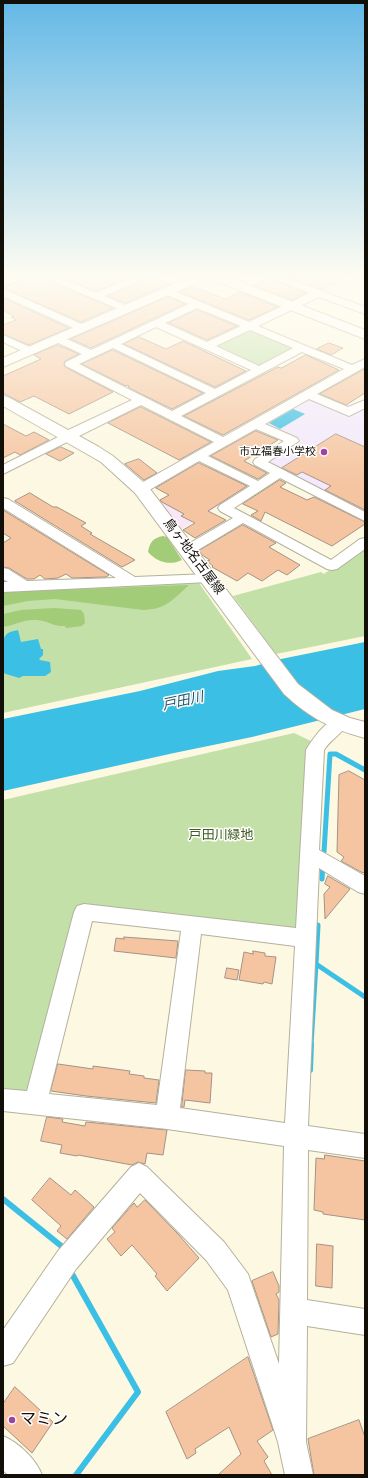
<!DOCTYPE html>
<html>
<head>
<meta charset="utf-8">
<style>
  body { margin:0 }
  #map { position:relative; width:368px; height:1478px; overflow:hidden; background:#fcf8e2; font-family:"Nunito Sans",sans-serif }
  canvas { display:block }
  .frame { position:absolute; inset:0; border:4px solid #110f08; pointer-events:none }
</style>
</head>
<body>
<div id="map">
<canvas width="368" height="1478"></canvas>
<div class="frame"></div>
</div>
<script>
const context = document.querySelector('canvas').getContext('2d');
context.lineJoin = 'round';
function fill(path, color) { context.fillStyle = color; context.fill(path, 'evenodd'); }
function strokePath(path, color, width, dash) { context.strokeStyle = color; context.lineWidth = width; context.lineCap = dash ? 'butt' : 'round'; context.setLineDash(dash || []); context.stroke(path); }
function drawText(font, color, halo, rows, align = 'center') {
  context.font = font + ' "Nunito Sans","Noto Sans JP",sans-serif'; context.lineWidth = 3; context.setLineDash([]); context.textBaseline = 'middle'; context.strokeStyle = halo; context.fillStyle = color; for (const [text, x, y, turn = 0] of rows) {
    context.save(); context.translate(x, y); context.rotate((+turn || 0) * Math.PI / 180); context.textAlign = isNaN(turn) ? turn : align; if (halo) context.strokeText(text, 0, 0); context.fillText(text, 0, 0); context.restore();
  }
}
const industrial = new Path2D(`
  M197,480L232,498L180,530L158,500Z`);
const education = new Path2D(`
  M310,397L352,416L365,408V512L265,462L302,441L263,423Z`);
const green = new Path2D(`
  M247,330H253L293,347V349L261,365H257L216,347V345Z
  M365,544V636L276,654L233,596L321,572L324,574Z
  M199,583L252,659L3,713V591Z
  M294,733L313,742L301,921L294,929L80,904L29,1100L3,1096V800Z`);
const forest = new Path2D(`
  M163,536L167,537L182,560C169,566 157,562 148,552C150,542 153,538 163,536Z
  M188,585V586C171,601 166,609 143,610L55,599L28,601L3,606V592Z
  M54,608L81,610L84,614L85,623L82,626L66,628L65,626C55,627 48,621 37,620C24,619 15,625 3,627V614L21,610Z`);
const water = new Path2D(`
  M293,409L305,414L280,429L269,423Z
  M18,630L21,642L38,639L41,649H43V655L39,659L40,660L50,662L51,672L45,676H23L19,678L3,673C3,665 0,641 6,635C8,632 14,631 18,630Z
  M365,642V709L252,737L174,753L3,791V719L140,691L218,671L255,666L281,659Z`);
const streamFar1 = new Path2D(`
  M324,852L330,754H336L365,770
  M322,879L323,865
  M318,925L316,964L365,997
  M311,1045L316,964`);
const stream = new Path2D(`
  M310,1070L311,1044
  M3,1199L65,1249
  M72,1274L138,1392L76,1475`);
const building = new Path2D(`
  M24,278H47L49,281L113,308L81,322L3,288L20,281Z
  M64,278H127L96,291Z
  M144,278H154L170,284L125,303L108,296L142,281Z
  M271,278L275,281L306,293L292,300L254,286Z
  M291,278H345L322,289Z
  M191,287L196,289L198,288L225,299L240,292L278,307L249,320L180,292Z
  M168,297L185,304L91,348L71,339Z
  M3,298L69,328L29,345L3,334V325L16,320L11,317L14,316L3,310Z
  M197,310L237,326L207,340L169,323Z
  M139,337L166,349L183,341L246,371L215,387L124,344Z
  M329,343L343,348L331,355L317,349Z
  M58,345L79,354L65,361L64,365L65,367L113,392L69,414L34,396L20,402L3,393V376L41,359L34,355Z
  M113,350L203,393L172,409L129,388L128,385L126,386L82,364Z
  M306,355L339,370L223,435L184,416L278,367L281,368Z
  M365,369V393L346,405L320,394Z
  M141,407L211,442L179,460L108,423Z
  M3,424L26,436L34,432L49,440L20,455L15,452L3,458Z
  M256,431L278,440L244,461L267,473L258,479L211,456Z
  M336,434L365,447V510L325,490L331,486L302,472L297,475L282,468Z
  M61,447L74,453L60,461L46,454Z
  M139,459L157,473L144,480L125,464Z
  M199,463L247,486L208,511L226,520L195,538L183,530L195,523L181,516L184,514L162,502L160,500L169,495L156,488Z
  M280,480L286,483L280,487L307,500L314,497L365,522V524L332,546L265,512L261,521L251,515L258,511L243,504Z
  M30,493L53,507H57L86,523L81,526L92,533L90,534L135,560L122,567L15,501Z
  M3,510L109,575L106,577L72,578L66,574L58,578L45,579L40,575L34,579H27L9,568L3,567V543L11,538L3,533Z
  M243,525L276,543L269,547L300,565L287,575L278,570L262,581L248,573L237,581L212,567L213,566L207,561L210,560L202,555L199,551Z
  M349,771L365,780V871L363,873L341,861L344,857L337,852L339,775Z
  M328,876L350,889L325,919L324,894L330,887L325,884Z
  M124,937L178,941L176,958L114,951L116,938L124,939Z
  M253,951L265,953V956L276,957L272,984L264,982L263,984L239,980L244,952L253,954Z
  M227,968L239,970L237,980L225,978Z
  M58,1064L93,1069V1066L130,1071L129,1074L144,1076V1078L159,1080L156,1103L86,1096L51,1091Z
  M186,1070L205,1071V1073H212L210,1103L185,1100L184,1107H182Z
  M47,1117L63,1119L62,1122L85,1126L86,1122L167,1130L163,1155L147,1153L145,1164L138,1162L132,1165L78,1155L77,1156L60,1153L62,1145L41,1141Z
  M325,1155L365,1161V1220L323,1214V1212L314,1210L316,1158L324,1159Z
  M50,1178L71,1195L75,1190L94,1207L67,1239L57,1231L61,1226L32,1200Z
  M145,1200L177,1233L199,1258L167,1291L155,1276L157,1274L132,1245L121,1256L107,1239L115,1232L112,1228L134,1203L137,1207Z
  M317,1244L333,1246L332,1288L316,1286Z
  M273,1272L279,1286V1292L276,1294L279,1300L278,1334L271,1337L252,1281Z
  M248,1357L273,1430L257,1441L268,1457L264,1461L272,1475H218L241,1454L229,1427L195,1449L196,1453L187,1459L166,1412Z
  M15,1387L53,1422L32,1453L3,1426V1404Z
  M359,1420L365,1437V1475H314L308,1439Z`);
const street = new Path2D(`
  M8,278H22L20,280L3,286V280Z
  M48,278H61L96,293L130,278H143L141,280L104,296L130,307L131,309L126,312L50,280Z
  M274,278H287L365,307V314L319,297L258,326L352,365L365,359V367L317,394L348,407L365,400V408L349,416L309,399L265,424L297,438L299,441L268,462L365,512V521L280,478L234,508L331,560L360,539L365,538V549L337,569L332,570L327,569L243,523L193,553L188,554L183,553L181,550L183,547L233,518L220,511L218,508L220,505L250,486L199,461L146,492H136L135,489L136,486L214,442L141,405L3,474V465L62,435L64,432L132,400L66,366L65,364L66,362L82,354L54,341L53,339L54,337H62L91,350L189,304L163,293L161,291L166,288L249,322L310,293L276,280ZM197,308L241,326L207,342L165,323ZM156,327L251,370L215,389L121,344ZM250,330L293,348L259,366L216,346ZM113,348L206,393L172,411L79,364ZM302,352L344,369L223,437L181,416ZM256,429L284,441L255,459L253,462L255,465L270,473L258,481L208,456Z
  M357,278H365V281L359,280Z
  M3,289L86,326L87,328L82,331L78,330L3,296Z
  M3,335L34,349L35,351L30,354L26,353L3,342Z
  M3,498L8,499L135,577L209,574L214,575L216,578L214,581L209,582L3,592V582H8L3,579V568L8,569L27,581L116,578L3,508Z
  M340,717L346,719L348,723C342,734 330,740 324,750L319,850L365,876V894L358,892L319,868L308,1126L365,1134V1158L308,1150L307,1300L365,1309V1335L307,1326L306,1442L313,1475H285L278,1442L228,1290L206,1260L140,1193L76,1269L13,1363L3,1366V1330L58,1251L131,1167L139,1163L147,1167L224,1242L248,1274L279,1364L284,1146L167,1129L3,1111V1089L27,1091L74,912L77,906L84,904L296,928L306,750C314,737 325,721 340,717ZM92,921L181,931L157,1105L49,1094ZM201,934L295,946L285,1123L180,1108Z
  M3,1436C19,1443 36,1459 42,1475H8L3,1470Z`);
const secondary = new Path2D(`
  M187,278H203L201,281L3,367V358Z
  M214,278H231L365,330V339L216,281Z
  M3,396L8,397L99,447L113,456L147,485L298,684L332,710L350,718L365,722V738C331,729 310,718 284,694L135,493L101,462L3,406Z`);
const markers = [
  [324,452,4,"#a33fa5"],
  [12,1420,4,"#a33fa5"]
];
const farPoinames = [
  ["市立福春小学校",316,452]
];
const streetNames = [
  ["鳥ヶ地名古屋線",193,557,53]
];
const parkNames = [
  ["戸田川緑地",221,836]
];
const waterNames = [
  ["戸田川",183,702,-12]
];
const nearPoinames = [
  ["マミン",20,1420]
];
fill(industrial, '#f9e6f7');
fill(education, '#f3e8fd');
fill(green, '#c2e0a7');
fill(forest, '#a2cc77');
fill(water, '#3cbfe4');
strokePath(streamFar1, '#3cbfe4', 5);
strokePath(stream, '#3cbfe4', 6);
fill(building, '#f5c5a1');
strokePath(building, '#a59285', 1);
strokePath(street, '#b4b19c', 2);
strokePath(secondary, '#b4b19c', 2);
fill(street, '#fff');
fill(secondary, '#fff');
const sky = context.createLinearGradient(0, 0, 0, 485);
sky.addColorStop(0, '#63b8e6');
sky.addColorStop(0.57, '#fefcf2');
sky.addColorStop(1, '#fefcf200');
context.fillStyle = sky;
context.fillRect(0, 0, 368, 485);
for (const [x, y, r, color] of markers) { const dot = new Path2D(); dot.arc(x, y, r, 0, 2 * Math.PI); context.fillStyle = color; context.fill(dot); strokePath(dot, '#fff', 1.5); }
drawText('11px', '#110f08', '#fff', farPoinames, 'right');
drawText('13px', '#110f08', '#fff', streetNames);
drawText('13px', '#405c21', '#fff', parkNames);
drawText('italic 14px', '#225666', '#fff', waterNames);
drawText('16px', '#110f08', '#fff', nearPoinames, 'left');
</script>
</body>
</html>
